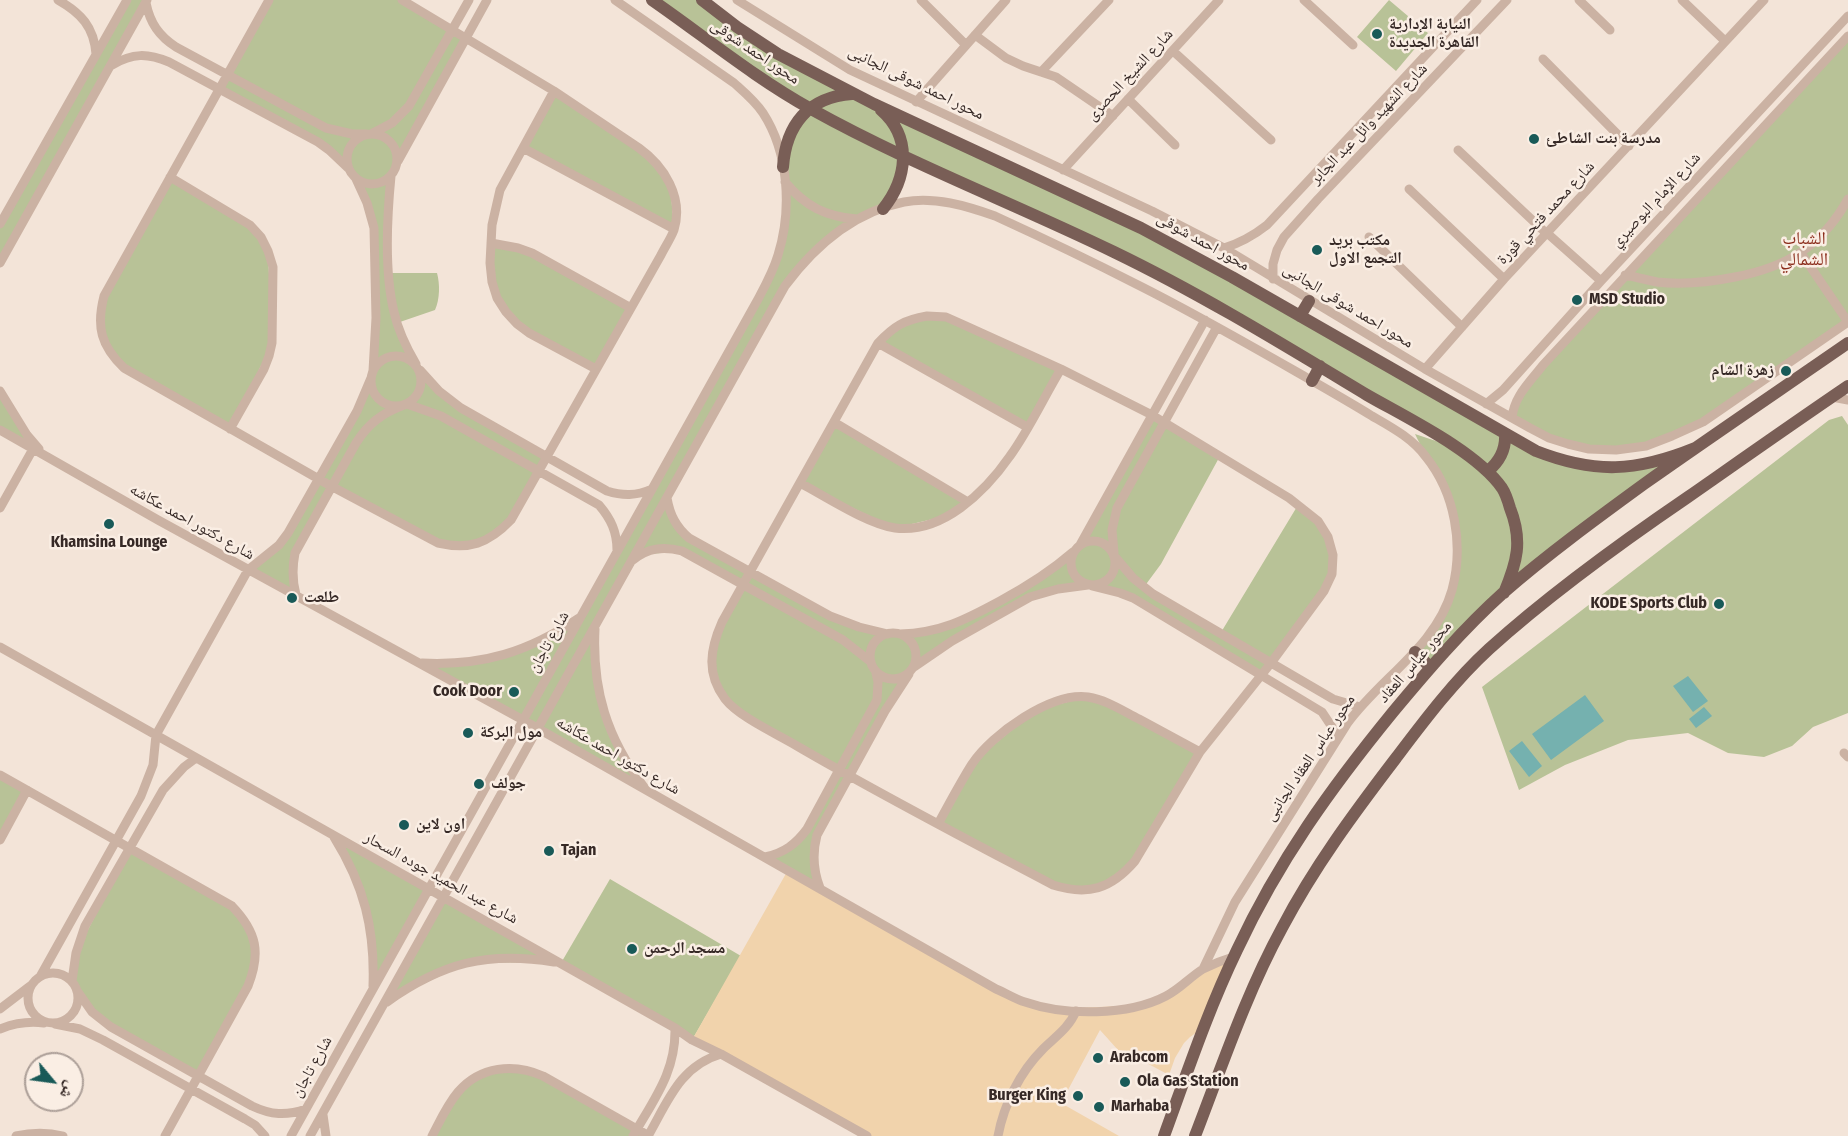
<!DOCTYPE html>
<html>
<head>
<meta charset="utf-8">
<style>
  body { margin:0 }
  #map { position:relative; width:1848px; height:1136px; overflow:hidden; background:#f3e4d8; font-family:"Fira Sans Condensed","Noto Naskh Arabic",sans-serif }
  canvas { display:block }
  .north { position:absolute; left:24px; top:1052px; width:60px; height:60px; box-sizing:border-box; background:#faeee4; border:2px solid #ac9f98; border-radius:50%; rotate:119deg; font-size:16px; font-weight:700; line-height:24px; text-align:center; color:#362926 }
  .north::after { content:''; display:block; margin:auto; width:21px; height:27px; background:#195a58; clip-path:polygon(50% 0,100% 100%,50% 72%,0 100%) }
</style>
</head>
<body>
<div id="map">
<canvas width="1848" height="1136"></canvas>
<div class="north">ش</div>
</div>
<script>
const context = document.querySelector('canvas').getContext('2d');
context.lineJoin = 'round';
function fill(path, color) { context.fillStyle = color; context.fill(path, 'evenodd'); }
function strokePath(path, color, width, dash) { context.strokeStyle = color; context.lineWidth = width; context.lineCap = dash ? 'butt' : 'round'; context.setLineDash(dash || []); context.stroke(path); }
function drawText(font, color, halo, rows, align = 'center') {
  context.font = font + ' "Fira Sans Condensed","Noto Naskh Arabic",sans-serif'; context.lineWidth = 5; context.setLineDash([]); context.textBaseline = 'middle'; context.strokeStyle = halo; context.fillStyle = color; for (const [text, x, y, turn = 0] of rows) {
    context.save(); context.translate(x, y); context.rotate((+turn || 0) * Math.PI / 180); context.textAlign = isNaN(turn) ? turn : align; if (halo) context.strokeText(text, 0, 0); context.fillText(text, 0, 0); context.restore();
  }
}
const green = new Path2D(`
  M127,0H147L0,262V224Z
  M269,0H402L465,39L398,161L391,176L390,273H437C440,284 440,299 435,310L397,323L409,352L439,391L547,457L499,532L453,547L331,487L295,553L296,595L248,570L279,545L371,378L374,228L356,179L339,158L219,89Z
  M652,0H702L778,54L1141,228L1536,451L1586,466L1669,459L1573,536L1430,667L1415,652L1432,632L1455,575L1451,507L1415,434L1454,447L1157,274L903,156L892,197L857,219L800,266L667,498L682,532L830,616L888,633L900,634L961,622L1073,552L1080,545L1152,415L1220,456L1161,564L1144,587L1220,634L1298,505L1328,537L1332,574L1260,675L1146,606L1088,585L1044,592L914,667L814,846L820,888L765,857L793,845L839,770L742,713L715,682L713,641L742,585L682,551L640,555L595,626L594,651L607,725L647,791L419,663L504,655L581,617L757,301L784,231V150L809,108Z
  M1389,0L1428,33L1396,71L1357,37Z
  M1848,36V322L1752,389L1672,436L1616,450L1568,444L1512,418L1516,400Z
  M554,91L639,148L670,183L674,229L523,148Z
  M170,177L250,225L268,251L272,343L230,429L112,357L100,312Z
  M491,243L518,248L631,308L596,369L529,333L497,298Z
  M946,317L1061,369L1027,427L878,343L908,320Z
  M0,391L45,456L0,430Z
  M1842,416L1848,425V713L1813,727L1792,746L1764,757L1728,753L1688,733L1628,740L1565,765L1519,790L1482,687L1829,420Z
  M834,422L968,502L950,515L895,528L800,483Z
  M1087,697L1200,752L1142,849L1112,882L1067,889L938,824L973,762L1036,710Z
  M0,775L27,790L0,840Z
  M332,835L429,889L372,990L367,908Z
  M130,848L232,906L253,934L255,969L198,1076L111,1027L78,992L73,981L76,953Z
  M610,879L741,956L692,1040L561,963L468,962L385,1003L443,897L561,963Z
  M529,1070L648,1136H432L449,1104L484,1073Z`);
const sand = new Path2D(`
  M788,870L996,989L1054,1009L1143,1005L1194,976L1233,957L1203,1028L1190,1037L1184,1043L1175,1058L1169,1075L1124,1051L1118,1050L1100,1030L1061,1103L1119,1136H866L692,1040Z`);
const water = new Path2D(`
  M1688,676L1708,701L1693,712L1673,686Z
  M1585,695L1604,721L1551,760L1532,734Z
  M1704,707L1712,716L1696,728L1689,719Z
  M1522,741L1542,766L1529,777L1509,751Z`);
const minor = new Path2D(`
  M58,0C81,13 94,27 96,54
  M269,0L104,296C96,327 101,346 124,368L331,486L438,543C469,550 488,544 511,520L661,255C665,247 671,238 674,230C684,197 664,166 639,148L554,91L402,0
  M737,0L850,70L1152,211L1224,248L1425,369L1530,428L1549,438L1568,444L1589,449L1616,450L1646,446L1672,436L1703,422L1848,322
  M921,0L966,45
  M1304,0L1353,45
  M1579,0L1610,30
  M1682,0L1725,41
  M146,3C150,23 159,36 176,47L326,128L352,134H366
  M975,35L1006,58L1023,66L1056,77L1113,116
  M1173,51L1271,140
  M1543,59L1629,146
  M112,65C133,53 147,53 169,62L318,142L329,150L348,168
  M1041,72L1109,0
  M554,91L500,190L492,225L490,263L492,282L497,298L506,312L517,324L529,333L596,369
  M1128,99L1175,145
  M916,102L1006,0
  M347 159a25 25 0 1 1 50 0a25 25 0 1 1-50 0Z
  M371,134L392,123L409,106L469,0
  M523,148L674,229
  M1458,150L1547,234
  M398,161L487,0
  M1063,170L1219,0
  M391,176C387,217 384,271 394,312C398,330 406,347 416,364
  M170,177L250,225L261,237L268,251L273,267L272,343L269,356L264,369L230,429
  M356,179L367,203L374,228L376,318L373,371
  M785,182C805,206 826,217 857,219
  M1409,189L1504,279
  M0,224L127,0
  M1547,233L1601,281
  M1369,237L1462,327
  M491,243L518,248L532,253L631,308
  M1224,248C1240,243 1253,236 1267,225L1477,0
  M1801,253L1848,322
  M0,263L147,0
  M1625,275C1636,277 1647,280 1657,282C1683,285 1710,282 1735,277C1787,267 1822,246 1848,199
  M1273,279V264L1277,250L1284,237L1318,199L1507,0
  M927,316L946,317L964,325L1061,369L1152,415L1289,498L1318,521L1328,537L1333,555L1332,574L1324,591L1271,663L1200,752L1135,861C1111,889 1088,896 1053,885C968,840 881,795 797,746C777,734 739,717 725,699C706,674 710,649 722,622L878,343C894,326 904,320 927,316Z
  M878,343L1027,427
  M371 381a25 25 0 1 1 50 0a25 25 0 1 1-50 0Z
  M1425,369L1504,279L1764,0
  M420,370L439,391L461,408L607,491C623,496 636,496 652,489
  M0,391L27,435L39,449
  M1832,397L1848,400
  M407,404L441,416L599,505C611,519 617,532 617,550
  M1486,404L1503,390L1601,281L1848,16
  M1512,418C1514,396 1530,382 1543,365L1848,36
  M834,422L968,502
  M0,430L158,520L523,720L996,989C1006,993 1015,999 1025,1002C1065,1016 1128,1016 1166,996C1180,989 1190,977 1203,969C1213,964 1223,960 1233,957
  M800,483C825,496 867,524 895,528C942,534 985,492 1010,456C1029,430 1044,397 1061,369
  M667,498C670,515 676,527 689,538L830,616L859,627L888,634
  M0,508L33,449
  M1071 563a22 22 0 1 1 44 0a22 22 0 1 1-44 0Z
  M1080,545L1205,320
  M1114,553L1112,530L1117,508L1217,327
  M1116,558L1133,578L1153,594L1333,699L1360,707
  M633,560C648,548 663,546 682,551L843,640L871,662
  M1092,586L1120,593L1133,598L1322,712L1334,730L1336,741
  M296,595C292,580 292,568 295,553L356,443C368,424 382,413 404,405
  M595,629C592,690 607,738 644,787
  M870 656a23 23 0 1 1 46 0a23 23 0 1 1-46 0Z
  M900,634C940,633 965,620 1000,601C1026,587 1050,572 1073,552
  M0,647L675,1028L692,1040L721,1054L867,1136
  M422,663C483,666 528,652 579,618
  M914,667L952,641L1030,597L1058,589L1088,585
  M1844,753L1848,757
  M0,775L232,906C257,932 261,953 248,986L165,1136
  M938,824C949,804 960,783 972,764C992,734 1051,692 1088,697C1107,700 1123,711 1139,719C1159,730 1180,741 1200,752
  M334,837C364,885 375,929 373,986
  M0,840L27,790
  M765,857C784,853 796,844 807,829L877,700L878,682L876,673
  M820,888C813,870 812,854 817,835L885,711L909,674
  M28 998a25 25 0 1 1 50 0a25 25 0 1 1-50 0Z
  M41,975L141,796L153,765L156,735L248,570L279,545L288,533L357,411L371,378
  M72,981L76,953L85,926L163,790L184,767L196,758
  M78,992L92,1012L111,1027L252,1106C271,1115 286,1116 306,1109
  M387,1002C442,963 487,951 554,962
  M0,1009L30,986
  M55,1024L80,1029L103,1040L245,1119L255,1125L265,1136
  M0,1029C15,1023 29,1021 44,1023
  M323,1115L326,1136
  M16,1136C33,1132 47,1132 63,1136
  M291,1136L757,301C765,286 773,272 778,255C792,210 789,153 763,113C755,101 744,92 734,83L615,0
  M310,1136L785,286C814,247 854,212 904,202C934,196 967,206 995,216C1043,238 1091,261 1138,285C1196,314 1253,347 1309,379C1330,391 1351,403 1372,416C1391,427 1412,438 1426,457C1455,493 1464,545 1452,590C1436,647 1380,678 1347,724L1235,902L1203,969
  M432,1136C440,1121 447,1105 458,1092C480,1066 514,1063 543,1076L649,1136
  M633,1136C654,1099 676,1072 675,1028
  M648,1136C668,1101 680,1066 721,1054
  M998,1136C1004,1104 1020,1072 1043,1049C1055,1037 1069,1028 1076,1011`);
const major = new Path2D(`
  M652,0C704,36 755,78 811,109C908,163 1013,203 1114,252C1201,294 1284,345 1367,395C1407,418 1476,451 1502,488C1506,494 1508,501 1510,508C1523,541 1517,562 1504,593
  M702,0L737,27L778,54L874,104L1141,228L1232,277L1536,451C1595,474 1636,472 1695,448
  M881,110C913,138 907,179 883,209
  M783,167C786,125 808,97 852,94
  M1300,316L1309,301
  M1312,381L1320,366
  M1488,471C1500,461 1506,449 1505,434
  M1415,652L1430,667
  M1164,1136C1187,1073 1208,1010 1237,950C1279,860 1331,788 1393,712C1428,670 1463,629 1503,593C1548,554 1596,519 1644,484C1712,436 1780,390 1848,343
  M1195,1136C1222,1066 1246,994 1282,928C1314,867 1354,813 1396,758C1424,721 1454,681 1489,649C1551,593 1619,544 1688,497C1741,460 1795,422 1848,386`);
const markers = [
  [1377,34,6,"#195a58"],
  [1534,139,6,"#195a58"],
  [1317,250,6,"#195a58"],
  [1577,300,6,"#195a58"],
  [1786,371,6,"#195a58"],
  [109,524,6,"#195a58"],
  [292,598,6,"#195a58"],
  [1719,604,6,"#195a58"],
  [514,692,6,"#195a58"],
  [468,733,6,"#195a58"],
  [479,784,6,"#195a58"],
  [404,825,6,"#195a58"],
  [549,851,6,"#195a58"],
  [632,949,6,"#195a58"],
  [1098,1058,6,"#195a58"],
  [1125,1082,6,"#195a58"],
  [1078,1096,6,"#195a58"],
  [1099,1107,6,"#195a58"]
];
const poiNames = [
  ["النيابة الإدارية",1389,25],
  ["القاهرة الجديدة",1389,43],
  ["مدرسة بنت الشاطئ",1546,139],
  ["مكتب بريد",1329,241],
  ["التجمع الاول",1329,259],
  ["MSD Studio",1589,300],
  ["زهرة الشام",1774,371,"right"],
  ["Khamsina Lounge",109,543,"center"],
  ["طلعت",304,598],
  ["KODE Sports Club",1707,604,"right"],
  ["Cook Door",502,692,"right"],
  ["مول البركة",480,733],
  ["جولف",491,784],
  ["اون لاين",416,825],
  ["Tajan",561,851],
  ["مسجد الرحمن",644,949],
  ["Arabcom",1110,1058],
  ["Ola Gas Station",1137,1082],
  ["Burger King",1066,1096,"right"],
  ["Marhaba",1111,1107]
];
const streetNames = [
  ["محور احمد شوقى",755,52,34],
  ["شارع الشيخ الحصرى",1130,75,-47],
  ["محور احمد شوقى الجانبى",916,83,26],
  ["شارع الشهيد وائل عبد الجابر",1369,124,-46],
  ["شارع الإمام البوصيري",1656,200,-47],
  ["شارع محمد فتحي قورة",1546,213,-47],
  ["محور احمد شوقى",1203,242,29],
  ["محور احمد شوقى الجانبى",1348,306,31],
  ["شارع دكتور احمد عكاشه",192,522,29],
  ["شارع تاجان",549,642,-61],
  ["محور عباس العقاد",1415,662,-49],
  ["شارع دكتور احمد عكاشه",618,756,30],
  ["محور عباس العقاد الجانبى",1310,758,-56],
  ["شارع عبد الحميد جوده السحار",441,878,29],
  ["شارع تاجان",312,1067,-61]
];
const neighbourhoodNames = [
  ["الشباب",1804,239],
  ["الشمالي",1804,260]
];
fill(green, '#b8c297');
fill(sand, '#f1d3ac');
fill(water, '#75b1af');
strokePath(minor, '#cbb2a3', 9);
strokePath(major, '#795e56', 12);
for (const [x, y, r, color] of markers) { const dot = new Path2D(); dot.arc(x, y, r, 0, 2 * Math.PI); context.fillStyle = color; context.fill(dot); strokePath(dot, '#faeee4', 2); }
drawText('bold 16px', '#362926', '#faeee4', poiNames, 'left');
drawText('16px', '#362926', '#faeee4', streetNames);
drawText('18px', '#8a2b1a', '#faeee4', neighbourhoodNames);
</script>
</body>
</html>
